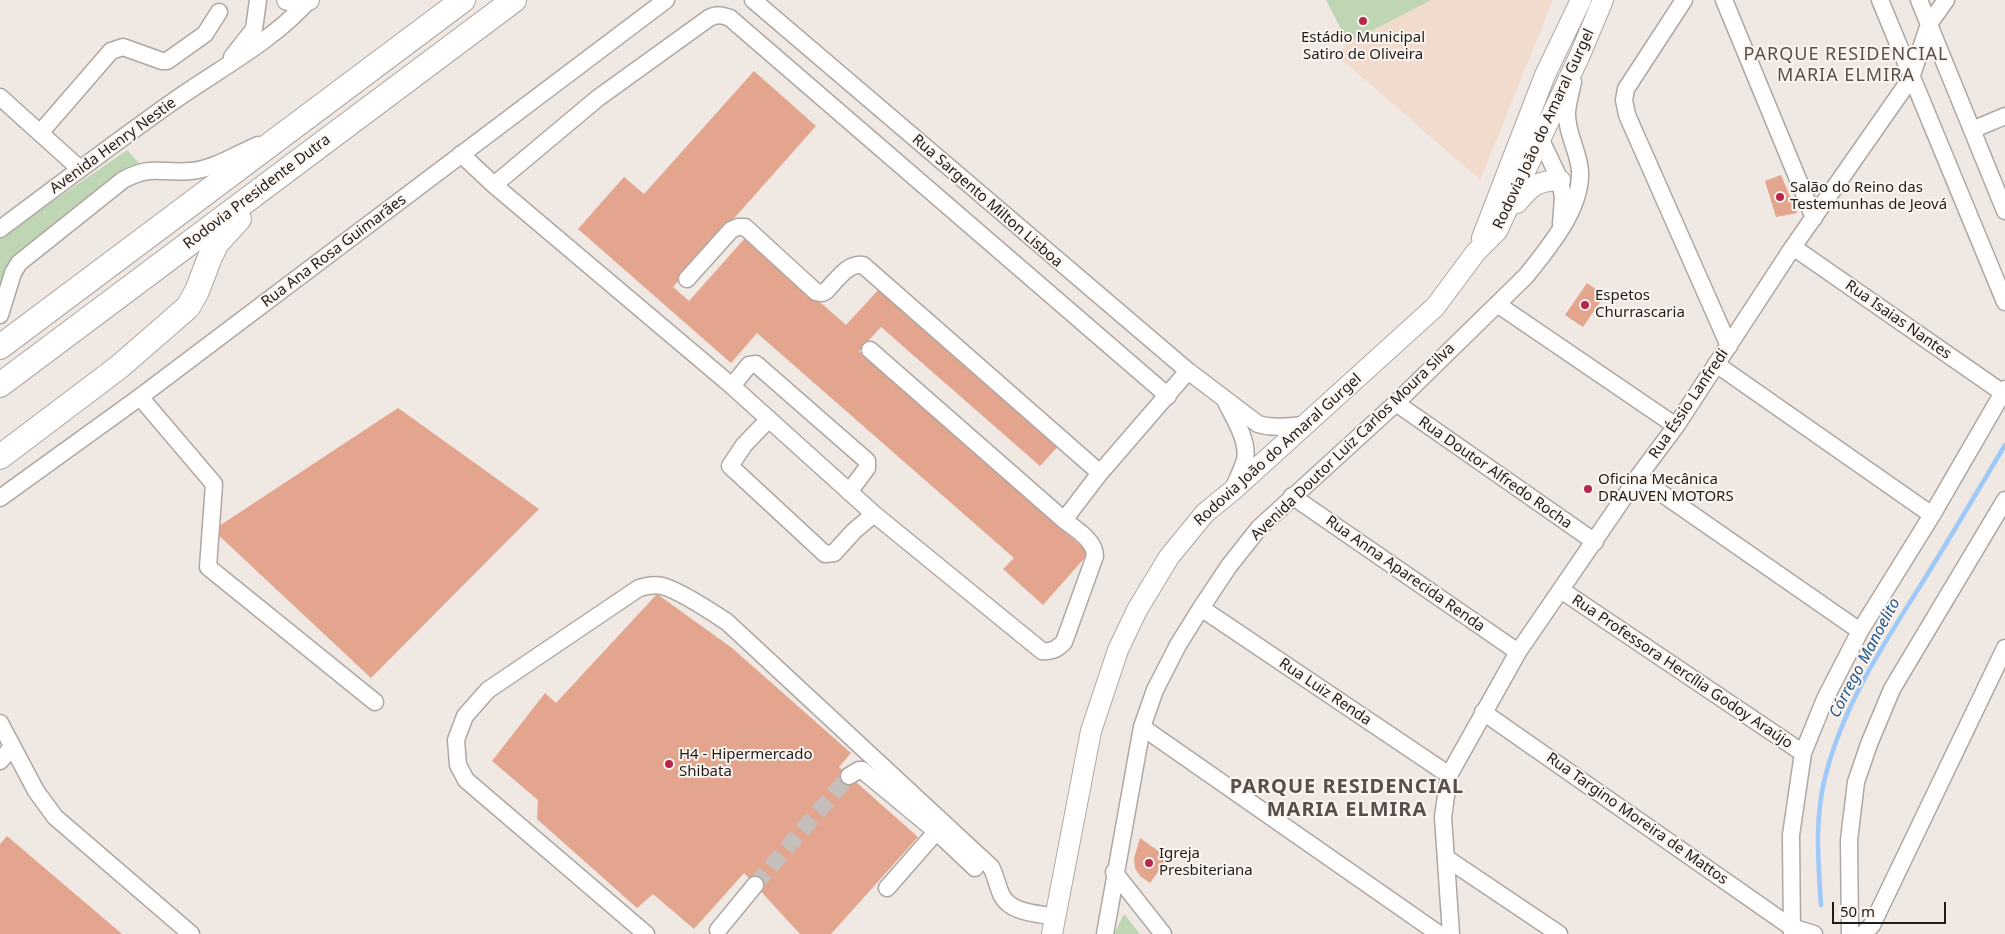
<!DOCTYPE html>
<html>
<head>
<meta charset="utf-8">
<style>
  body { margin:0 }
  #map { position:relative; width:2005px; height:934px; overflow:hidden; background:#efe8e3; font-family:"Noto Sans",sans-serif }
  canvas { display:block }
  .scale { position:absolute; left:1832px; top:902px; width:114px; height:22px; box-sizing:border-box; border:2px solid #1e1c1a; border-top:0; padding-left:6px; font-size:15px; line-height:18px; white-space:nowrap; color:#1e1c1a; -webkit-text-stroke:4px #fdf5f0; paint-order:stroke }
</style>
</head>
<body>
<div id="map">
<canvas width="2005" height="934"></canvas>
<div class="scale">50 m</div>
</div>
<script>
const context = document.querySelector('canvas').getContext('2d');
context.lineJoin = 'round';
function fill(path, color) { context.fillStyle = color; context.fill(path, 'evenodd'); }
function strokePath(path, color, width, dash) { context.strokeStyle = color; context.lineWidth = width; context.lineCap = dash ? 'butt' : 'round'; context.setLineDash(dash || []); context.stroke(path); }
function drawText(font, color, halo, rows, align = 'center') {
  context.font = font + ' "Noto Sans",sans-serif'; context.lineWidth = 4; context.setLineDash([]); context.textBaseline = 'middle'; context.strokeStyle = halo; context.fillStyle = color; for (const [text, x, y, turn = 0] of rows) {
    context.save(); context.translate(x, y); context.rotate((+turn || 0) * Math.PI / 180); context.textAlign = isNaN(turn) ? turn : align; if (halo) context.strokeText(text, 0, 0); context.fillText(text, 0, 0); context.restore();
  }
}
const education = new Path2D(`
  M1429,0H1553L1480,180L1337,55L1348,43Z`);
const green = new Path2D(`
  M1326,0H1431L1348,43Z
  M127,150L139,163L13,258L0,288V238Z
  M1124,914L1140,934H1114Z`);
const stream = new Path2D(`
  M1821,905C1818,860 1814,814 1827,770C1845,704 1881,648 1917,591C1947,543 1976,494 2005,445`);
const building = new Path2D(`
  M754,71L816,126L673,287L689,301L746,237L846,325L880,288L1059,445L1040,466L881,327L859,351L1089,553L1043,605L1003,569L1014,558L757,333L731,363L578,229L624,177L644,194Z
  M1781,175L1797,213L1776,217L1765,181Z
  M1587,283L1605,295L1583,327L1565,315Z
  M398,408L539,509L371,678L213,530Z
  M657,594L732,648L851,753L839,767L918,837L831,934H800L744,873L694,929L653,894L637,908L537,819L538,800L492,761L545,693L556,703Z
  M7,836L122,934H0V844Z
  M1140,838L1168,858L1150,883L1140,876L1135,868L1134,858Z`);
const minorTunnel = new Path2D(`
  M755,885L849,776`);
const minor = new Path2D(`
  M753,0L1188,371L1258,424C1274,429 1289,426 1306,425
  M1684,0L1626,89L1624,100L1627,115L1729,346
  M1724,0L1814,218
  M1880,0L2005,302
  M1919,0L2005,211
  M232,57L254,29L258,0
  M0,97L80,169
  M1972,130L2005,116
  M40,133L111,51L123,47L162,61H167L205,34L219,12
  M1540,138L1560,180L1563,198L1561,224
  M461,154L494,185L732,386L874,514L1042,651C1052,652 1057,649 1064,642L1095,556C1095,540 1075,529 1064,520
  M494,185L598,98L709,18C717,14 722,15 730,18L1168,396
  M0,229C59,185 118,140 178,98C221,68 274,40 309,0
  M1793,247L2003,393
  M687,279L731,230L738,227H745L816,292L822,293L826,291C836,281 848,262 863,265L1100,473L1188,371
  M1497,304L1676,426
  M0,315L13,273L19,263L123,180C152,164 162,174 191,171C214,169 237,154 258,145
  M870,350L1064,520L1100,473
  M1716,364L1932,515
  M732,386L749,365L756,364L867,461V468L849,492
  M140,397L214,484L208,567L375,702
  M1225,400C1233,417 1249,440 1245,460C1242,470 1237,480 1233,489
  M1396,403L1595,542
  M769,419L744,445L730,466L825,554L834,553L854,531L874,514
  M1638,477L1860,631
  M1292,496L1518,652
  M0,498L140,397L666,0
  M1561,590L1803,753
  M1201,608L1449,775
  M1483,712L1791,927L1814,934
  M0,723L36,791L55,817L191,934
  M1142,727L1439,934
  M0,761L12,747
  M849,776L859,770H862L937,832L975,868
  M1446,858L1559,934
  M1114,872L1163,934
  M887,888L943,824
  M718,930L755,885
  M646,934L466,780L458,765L456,740L465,716L488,690L639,588C647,586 654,584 662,586C679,590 712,612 727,622L991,867C996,876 997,886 1002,896C1011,913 1037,913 1054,917
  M1105,934L1142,727L1155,690L1178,645L1201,608L1229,566L1259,528L1396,403L1526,276C1549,247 1587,203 1579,164C1576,147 1566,130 1567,112C1568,101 1571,91 1573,82
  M1451,934L1443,817L1449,775L1518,652L1638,477L1676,426L1793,247L1911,78L1929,24L1946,0
  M1792,934L1791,835L1803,753L1825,699L1860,631L1932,515L2005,389
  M1850,934L1849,840L1856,782L1869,744L1892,689L2005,500
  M1863,934L1872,925L2005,648`);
const major = new Path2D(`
  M287,0H309
  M1517,203C1532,185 1537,181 1560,180
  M1482,238L1545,75L1581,0
  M1052,934L1091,731L1118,650L1137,610L1169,557L1205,513L1232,491L1435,307L1476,252L1497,231L1580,55L1603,0`);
const highway = new Path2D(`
  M0,347L463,0
  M0,385L514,0
  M0,457L119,367L188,307L197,291L210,257L217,243L239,219`);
const markers = [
  [1363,21,5,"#b7264b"],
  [1780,197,5,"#b7264b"],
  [1585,305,5,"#b7264b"],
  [1588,489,5,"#b7264b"],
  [669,764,5,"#b7264b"],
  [1149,863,5,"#b7264b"]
];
const poiNames = [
  ["Estádio Municipal",1363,38,"center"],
  ["Satiro de Oliveira",1363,55,"center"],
  ["Salão do Reino das",1790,188],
  ["Testemunhas de Jeová",1790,205],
  ["Espetos",1595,296],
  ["Churrascaria",1595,313],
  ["Oficina Mecânica",1598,480],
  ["DRAUVEN MOTORS",1598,497],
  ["H4 - Hipermercado",679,755],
  ["Shibata",679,772],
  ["Igreja",1159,854],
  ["Presbiteriana",1159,871]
];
const streetNames = [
  ["Rodovia João do Amaral Gurgel",1544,129,-65],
  ["Avenida Henry Nestie",113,146,-36],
  ["Rodovia Presidente Dutra",257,192,-37],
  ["Rua Sargento Milton Lisboa",987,201,41],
  ["Rua Ana Rosa Guimarães",334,251,-37],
  ["Rua Isaias Nantes",1898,320,35],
  ["Rua Éssio Lanfredi",1689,404,-56],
  ["Avenida Doutor Luiz Carlos Moura Silva",1353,442,-44],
  ["Rodovia João do Amaral Gurgel",1278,450,-42],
  ["Rua Doutor Alfredo Rocha",1495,473,35],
  ["Rua Anna Aparecida Renda",1405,574,35],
  ["Rua Professora Hercília Godoy Araújo",1682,672,34],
  ["Rua Luiz Renda",1325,692,34],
  ["Rua Targino Moreira de Mattos",1637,819,35]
];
const waterNames = [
  ["Córrego Manoelito",1865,658,-62]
];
const quarterNames = [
  ["PARQUE RESIDENCIAL",1846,55],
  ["MARIA ELMIRA",1846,76]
];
const districtNames = [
  ["PARQUE RESIDENCIAL",1347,787],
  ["MARIA ELMIRA",1347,810]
];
fill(education, '#f0dbcd');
fill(green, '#bed6b3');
strokePath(stream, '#9ec9f8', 4.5);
fill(building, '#e4a58f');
strokePath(minorTunnel, '#c5bfbb', 16, [16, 8]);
strokePath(minor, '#aea7a3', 19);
strokePath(major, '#aea7a3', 22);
strokePath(highway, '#aea7a3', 26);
strokePath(minor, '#fff', 16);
strokePath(major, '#fff', 20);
strokePath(highway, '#fff', 24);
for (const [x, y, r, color] of markers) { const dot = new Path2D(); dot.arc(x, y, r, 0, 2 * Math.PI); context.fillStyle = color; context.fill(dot); strokePath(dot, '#fdf5f0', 2); }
drawText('15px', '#1e1c1a', '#fdf5f0', poiNames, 'left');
drawText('15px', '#1e1c1a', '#fdf5f0', streetNames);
drawText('italic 16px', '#1c5992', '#fdf5f0', waterNames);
context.letterSpacing = '1px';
drawText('18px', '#564f4c', '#fdf5f0', quarterNames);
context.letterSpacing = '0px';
context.letterSpacing = '1px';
drawText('bold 20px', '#564f4c', '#fdf5f0', districtNames);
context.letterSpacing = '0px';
</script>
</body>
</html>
